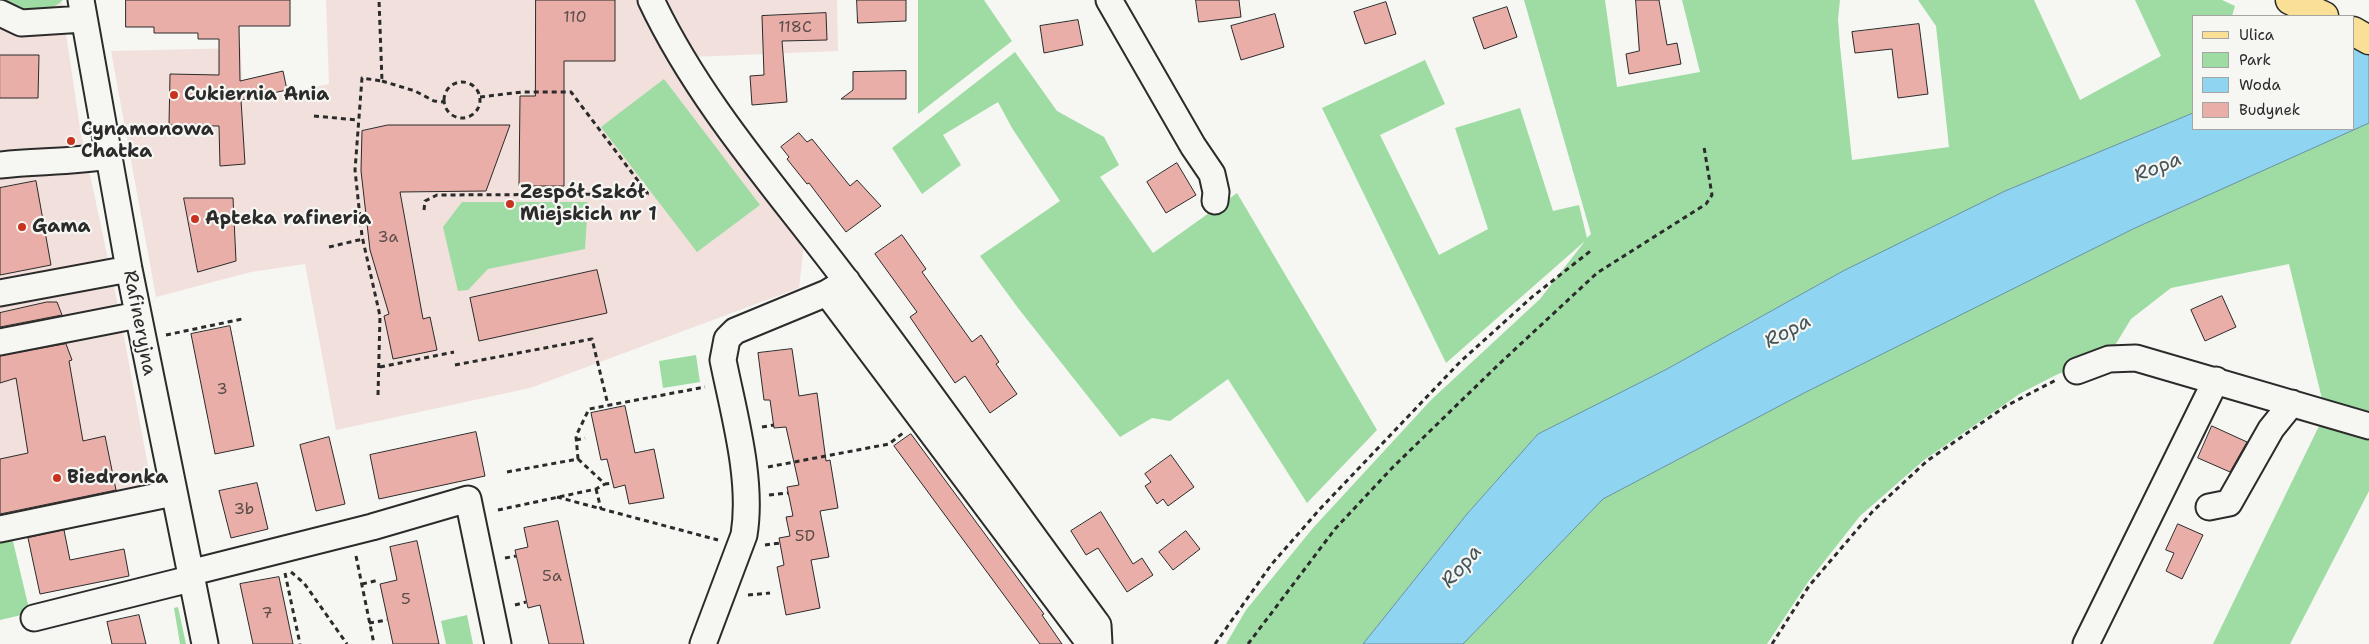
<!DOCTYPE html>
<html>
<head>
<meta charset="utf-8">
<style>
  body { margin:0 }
  #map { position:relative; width:2369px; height:644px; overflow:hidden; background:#f6f6f2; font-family:"Shantell Sans",sans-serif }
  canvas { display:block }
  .legend { position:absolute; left:2192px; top:15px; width:162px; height:115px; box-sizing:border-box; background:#f6f6f2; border:1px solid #a5a5a2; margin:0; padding:6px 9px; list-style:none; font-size:15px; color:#2b2b2b }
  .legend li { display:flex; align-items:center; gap:10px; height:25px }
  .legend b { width:25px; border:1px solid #a5a5a2 }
</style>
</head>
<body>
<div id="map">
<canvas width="2369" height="644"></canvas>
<ul class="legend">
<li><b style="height:6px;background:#fadf96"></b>Ulica</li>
<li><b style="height:14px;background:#9edca4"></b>Park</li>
<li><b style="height:14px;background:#8fd4f0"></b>Woda</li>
<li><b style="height:14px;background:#e9aea7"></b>Budynek</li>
</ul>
</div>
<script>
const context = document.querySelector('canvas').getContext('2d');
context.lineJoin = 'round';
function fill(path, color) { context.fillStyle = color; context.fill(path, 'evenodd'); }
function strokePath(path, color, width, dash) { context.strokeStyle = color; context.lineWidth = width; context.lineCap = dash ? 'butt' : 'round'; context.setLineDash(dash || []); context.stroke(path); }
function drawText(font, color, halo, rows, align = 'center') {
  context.font = font + ' "Shantell Sans",sans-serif'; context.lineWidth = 4.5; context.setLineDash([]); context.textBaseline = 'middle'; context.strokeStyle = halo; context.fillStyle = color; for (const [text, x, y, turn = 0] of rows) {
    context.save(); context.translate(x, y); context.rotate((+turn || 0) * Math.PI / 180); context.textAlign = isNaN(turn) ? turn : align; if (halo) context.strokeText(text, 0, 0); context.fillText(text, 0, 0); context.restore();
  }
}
const built = new Path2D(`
  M0,0H61L80,128L120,315L155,504L0,535Z
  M326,0H640L677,72L678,79L804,244L799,288L530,388L336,430L305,264L251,272L156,297L111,51L241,48L242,102L329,84Z
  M665,0H837L838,51L693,57Z`);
const green = new Path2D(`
  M3,0H63C46,16 20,16 3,0Z
  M918,0H984L1012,41L918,114Z
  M1524,0H1605L1617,87L1700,72L1682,0H1840L1838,19L1840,46L1852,160L1949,147L1936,26L1918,0H2034L2080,100L2161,56L2135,0H2222L2235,6L2232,16H2193V113L2005,191L1843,271L1667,369L1538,434L1467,514L1363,644H1226L1246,610L1313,528L1431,400L1540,299L1585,241L1446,363L1322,108L1425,60L1445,104L1380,135L1439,255L1488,229L1455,128L1520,108L1553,211L1579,205L1587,238L1591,234Z
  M1015,52L1057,111L1104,137L1119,165L1100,177L1153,253L1237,193L1377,430L1307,503L1228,379L1170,421L1152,418L1120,437L1018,308L980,256L1060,201L1012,128L998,102L943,135L961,165L922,194L892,148Z
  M664,79L760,205L697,252L601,127Z
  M2369,123V420L2324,407L2289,264L2171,288L2131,319L2111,352L2056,375L2021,393L1924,460L1860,516L1808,582L1767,644H1463L1603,499L1804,393L2135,228Z
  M462,202H588L585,249L488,269L468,290L458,291L443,227Z
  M696,355L700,382L663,388L659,361Z
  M2319,426L2369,441V491L2290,644H2213Z
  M11,533L30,613L0,620V535Z
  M178,607L186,644H180L174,608Z
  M467,615L473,644H446L441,621Z`);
const water = new Path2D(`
  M2369,37V123L2135,228L1804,393L1603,499L1463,644H1363L1467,514L1538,434L1667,369L1843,271L2005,191L2193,113V129H2353V44Z`);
const building = new Path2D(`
  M126,0H290V26H239L240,81L283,71L287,90L241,100L245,164L220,166L219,126L169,125L170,74L219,75V39H198V33H154V27H126Z
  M536,0H615V61H564V186H519L520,96H535Z
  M857,0H906V21L858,23Z
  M1196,0H1239L1241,17L1199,22Z
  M1636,0H1659L1667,45L1677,43L1681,64L1629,74L1626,54L1639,51Z
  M1386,2L1396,34L1365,44L1354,12Z
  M1507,7L1517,37L1484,49L1473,18Z
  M826,13L827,40L782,41L787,102L752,105L750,76L764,75L762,16Z
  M1275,14L1284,47L1241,60L1231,26Z
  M1078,20L1083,45L1044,53L1040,26Z
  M1919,24L1928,94L1898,98L1892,49L1855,53L1852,32Z
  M0,55H39L38,98H0Z
  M906,71V99H841L853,90V72Z
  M388,125H510L486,191L400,192L423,319L430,317L437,350L393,359L384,316L389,314L370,250L361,171L362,131Z
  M799,133L807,142L812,139L850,186L857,180L881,206L846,232L809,183L807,184L787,159L789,157L781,147Z
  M1177,163L1196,195L1166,213L1147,182Z
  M36,181L51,265L0,275V188Z
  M184,198H233L236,261L198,272Z
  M902,235L926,269L922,272L972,342L981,335L999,362L996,364L1017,394L990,413L965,376L955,383L910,317L917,312L875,254Z
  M597,270L607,313L479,341L470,298Z
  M2222,296L2236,327L2205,341L2191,310Z
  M47,302H57L62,315L0,327V313Z
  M230,326L254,446L215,454L191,334Z
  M66,344L72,360L69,361L83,441L105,436L116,490L0,514V459L28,453L16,378L0,383V356Z
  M792,349L799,396L817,393L826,461L830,460L838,508L820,511L829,557L811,560L820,608L786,615L777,567L784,565L779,538L790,536L786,517L793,516L787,487L799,485L786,427L774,428L770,400H764L758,353Z
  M625,406L635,453L654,449L664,498L629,504L625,485L614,488L607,459L601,460L591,413Z
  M2212,426L2247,442L2230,472L2198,458Z
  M476,432L485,476L379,499L370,455Z
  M911,434L1044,614L1042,615L1062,644H1040L894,446Z
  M329,437L345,504L316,511L300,445Z
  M1171,455L1194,487L1168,506L1163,499L1157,504L1145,486L1151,482L1145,474Z
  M257,483L268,529L231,538L219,491Z
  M1101,512L1133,564L1142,558L1153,575L1127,592L1098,548L1086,555L1071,531Z
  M558,521L584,644H549L540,605L528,608L515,550L528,547L524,528Z
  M2178,524L2203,535L2182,579L2166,571L2174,553L2166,550Z
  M64,530L70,560L124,549L129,576L40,594L28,538Z
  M1186,531L1200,549L1173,570L1159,552Z
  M417,541L439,644H393L380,584L397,580L390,547Z
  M279,577L293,644H253L240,584Z
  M139,615L146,644H112L107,622Z`);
const path = new Path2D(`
  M382,81L415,91L434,101L444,102
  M444 100a18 18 0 1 1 36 0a18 18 0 1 1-36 0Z
  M480,97L522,92H571L648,194
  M314,116L358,120
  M424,210L425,201L437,195L649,194
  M329,247L363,239
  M166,335L242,319
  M455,365L592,339L608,405
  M380,367L454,352
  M378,395L380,316L362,236L355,170L362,78L382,81L379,0
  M762,427L774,425
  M576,440L585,438
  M578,459L605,484L612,483
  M768,467L889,444L903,433
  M507,472L578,459L576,436L589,409L705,387
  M596,489L601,509
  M769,495L788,493
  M557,497L718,540
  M498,510L596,489L605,484
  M765,545L780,543
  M356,556L374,644
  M505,558L516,556
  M291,572L304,583L347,644
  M285,573L300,644
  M362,584L379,580
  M748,595L770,593
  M515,605L526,602
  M369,623L387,620
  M1215,644L1271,565L1319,510L1460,362L1532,297L1593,249
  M1248,644L1335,529L1393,467L1497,366L1597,273L1706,204L1712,195L1704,147
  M1772,644L1809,586L1873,511L1927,461L2006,406L2056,380`);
const minor = new Path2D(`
  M81,0L129,269L205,644
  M651,0C699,102 777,189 845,279C931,393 1013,510 1098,625L1099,644
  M1109,0L1193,146L1212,174L1216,192L1215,201
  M0,13L21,23L84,19
  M0,165C36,161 72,162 109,156
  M0,293L129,269
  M827,293L1090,644
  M0,342L138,315
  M2077,371L2109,359L2136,358L2369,426
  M2209,507L2229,503L2271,429L2292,403
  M0,529L173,493
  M189,573L372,527L468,499L498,644
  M34,618L190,579
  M703,644L744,535C753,480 734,415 723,360L727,339L735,331L827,293L847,281
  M2086,644L2216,380`);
const major = new Path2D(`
  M2290,0L2324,16
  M2353,31L2369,40`);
const markers = [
  [174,95,5,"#c8321e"],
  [71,141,5,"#c8321e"],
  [510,204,5,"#c8321e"],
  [195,219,5,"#c8321e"],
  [22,227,5,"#c8321e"],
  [57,478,5,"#c8321e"]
];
const numberNames = [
  ["110",575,18],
  ["118C",795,28],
  ["3a",388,238],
  ["3",222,390],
  ["3b",244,510],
  ["5D",805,537],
  ["5a",552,577],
  ["5",406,600],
  ["7",267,614]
];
const poiNames = [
  ["Cukiernia Ania",184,95],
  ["Cynamonowa",81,130],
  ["Chatka",81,152],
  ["Zespół Szkół",520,193],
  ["Miejskich nr 1",520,215],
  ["Apteka rafineria",205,219],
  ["Gama",32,227],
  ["Biedronka",67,478]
];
const streetNames = [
  ["Rafineryjna",139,323,79]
];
const waterNames = [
  ["Ropa",2158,168,-22],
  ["Ropa",1788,332,-28],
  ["Ropa",1462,567,-48]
];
fill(built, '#f2e0dc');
fill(green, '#9edca4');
fill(water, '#8fd4f0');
strokePath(water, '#6790a1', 1);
fill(building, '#e9aea7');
strokePath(building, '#2b2b2b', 1);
strokePath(minor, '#2b2b2b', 29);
strokePath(major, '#2b2b2b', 31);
strokePath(path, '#2b2b2b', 3, [5, 4]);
strokePath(minor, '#f6f6f2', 25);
strokePath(major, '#fadf96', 28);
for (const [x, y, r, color] of markers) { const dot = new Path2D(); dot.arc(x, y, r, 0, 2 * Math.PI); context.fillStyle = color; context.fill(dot); strokePath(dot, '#f6f6f2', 2); }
drawText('16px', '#5a4c4a', null, numberNames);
drawText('bold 19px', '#2b2b2b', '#f6f6f2', poiNames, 'left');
drawText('19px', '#2b2b2b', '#f6f6f2', streetNames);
drawText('italic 20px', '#44555c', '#f6f6f2', waterNames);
</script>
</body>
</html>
